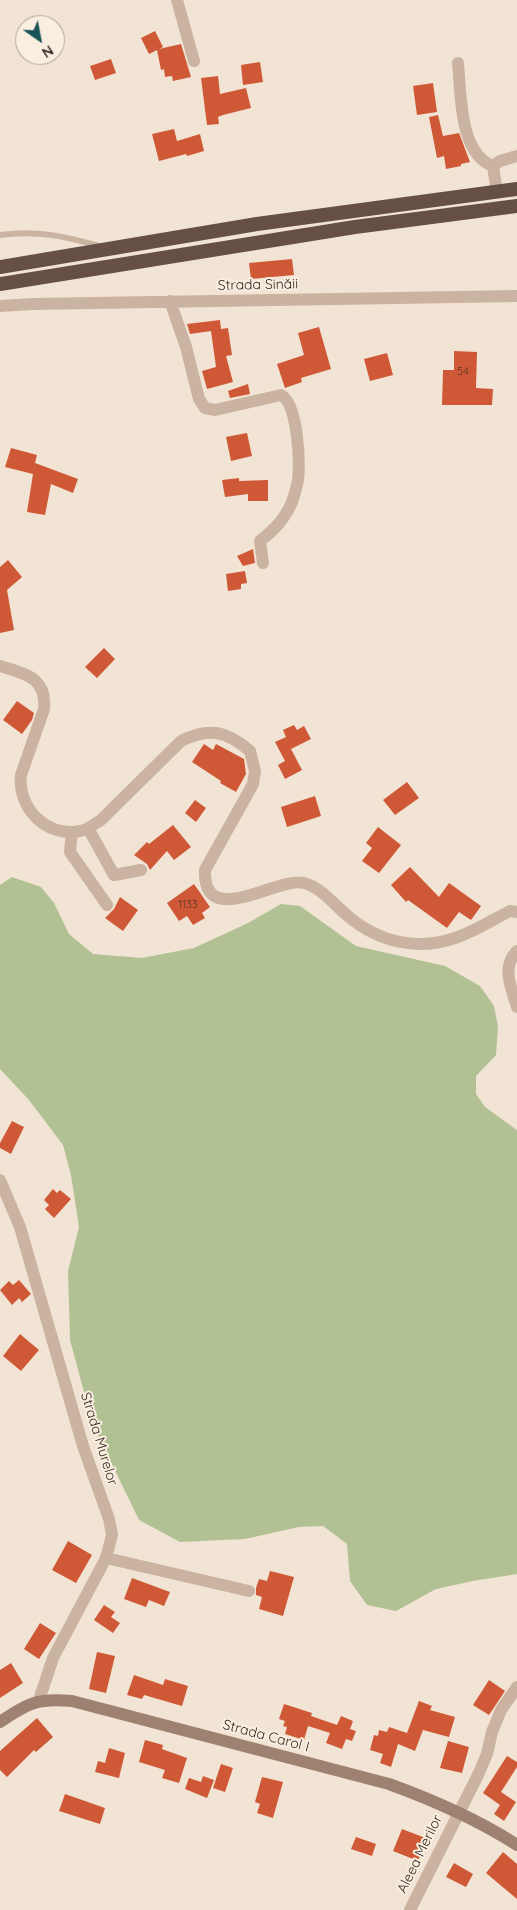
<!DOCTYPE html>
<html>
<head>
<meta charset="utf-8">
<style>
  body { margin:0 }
  #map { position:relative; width:517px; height:1910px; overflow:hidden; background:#f2e4d4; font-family:Quicksand,sans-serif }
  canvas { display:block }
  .north { position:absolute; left:15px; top:15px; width:50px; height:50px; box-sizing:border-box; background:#faeee0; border:1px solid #aa9f95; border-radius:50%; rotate:147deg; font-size:14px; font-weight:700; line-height:20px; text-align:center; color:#332824 }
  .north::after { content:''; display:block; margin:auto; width:18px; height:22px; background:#175357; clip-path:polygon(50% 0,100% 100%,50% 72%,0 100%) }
</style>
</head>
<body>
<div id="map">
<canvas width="517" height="1910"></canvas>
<div class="north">N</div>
</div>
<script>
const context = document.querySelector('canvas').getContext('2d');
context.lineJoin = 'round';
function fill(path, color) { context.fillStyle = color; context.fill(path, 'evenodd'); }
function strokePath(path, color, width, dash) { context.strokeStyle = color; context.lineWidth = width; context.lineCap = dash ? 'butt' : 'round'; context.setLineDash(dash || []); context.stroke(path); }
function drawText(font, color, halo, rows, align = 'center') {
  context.font = font + ' Quicksand,sans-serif'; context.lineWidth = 4; context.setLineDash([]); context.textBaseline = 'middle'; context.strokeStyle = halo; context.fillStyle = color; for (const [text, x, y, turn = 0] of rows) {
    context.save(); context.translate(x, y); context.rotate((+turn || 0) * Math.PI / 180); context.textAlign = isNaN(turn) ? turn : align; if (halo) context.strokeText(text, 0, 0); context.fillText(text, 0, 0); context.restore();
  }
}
const green = new Path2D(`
  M12,877L41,887L54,903L69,934L93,954L142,958L194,948L248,923L281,904L300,906L356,946L445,966L480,986L494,1006L498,1027L496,1055L476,1076V1094L485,1107L517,1130V1574L473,1581L436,1589L396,1611L367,1605L350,1581L347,1544L323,1526L299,1527L245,1539L180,1542L139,1520L93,1425L70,1340L68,1271L79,1227L71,1175L63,1145L29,1100L0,1069V885Z`);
const building = new Path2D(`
  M155,31L163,47L159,49L181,44L191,77L173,81L172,76L165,77L164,69L161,70L157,50L149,54L141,38Z
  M111,59L116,73L95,80L90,66Z
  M260,62L263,82L243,85L241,65Z
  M218,76L220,94L246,88L251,108L223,115L218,117L219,124L207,125L201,78Z
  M433,83L437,112L417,115L413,86Z
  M438,115L443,136L459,133L470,162L461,164V166L446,169L444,156L437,158L429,117Z
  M174,129L177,141L200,134L204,151L187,156L186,154L159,161L152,134Z
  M292,259L294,275L251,279L249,263Z
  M220,320L221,329L228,328L232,355L226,356L233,382L207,389L202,371L216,367L211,331L190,334L187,324Z
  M319,327L331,369L301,378L302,382L285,388L277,364L304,355L298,333Z
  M454,351L477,352L476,388L493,389L492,405H442L443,370H454Z
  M387,353L393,375L370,381L364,359Z
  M248,384L250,394L230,398L228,391Z
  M247,433L252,456L231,461L226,437Z
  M11,448L37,455L35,463L78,479L73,493L51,484L45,515L27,512L33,474L5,467Z
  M239,478V481L268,480V501H248V494L225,497L222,480Z
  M253,549L255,563L243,566L237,556Z
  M8,560L22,577L7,590L14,630L0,633V567Z
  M245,571L247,583L241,584V589L228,591L226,574Z
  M104,648L115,659L97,678L85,667Z
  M17,701L34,713L32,720L22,734L3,720Z
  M294,725L297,730L304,726L311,739L291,749L302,770L285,779L278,765L285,761L275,742L286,737L283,730Z
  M204,744L213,750L216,744L244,759L246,774L236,792L220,783L221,781L192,762Z
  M407,782L419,798L395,815L383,800Z
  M315,796L321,816L287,827L281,807Z
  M195,800L206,808L196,822L185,813Z
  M173,825L191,847L174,860L167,851L150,870L147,864L134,855L147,842L149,844Z
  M378,827L401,845L379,873L362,861L372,848L366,843Z
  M410,867L439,897L449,883L481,906L471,920L459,912L447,928L408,900L406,902L391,885Z
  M194,884L210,907L202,913L205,918L193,925L187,916L179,921L167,903Z
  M120,897L138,910L123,931L105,918L114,909Z
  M12,1121L24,1127L11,1154L0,1148V1143Z
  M53,1189L57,1193L60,1190L71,1199L54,1218L45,1209L49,1205L44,1200Z
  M19,1280L31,1294L22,1302L19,1298L12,1305L0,1290L9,1281L13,1285Z
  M20,1334L39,1350L21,1371L3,1356Z
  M68,1541L92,1555L76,1583L52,1570Z
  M270,1571L294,1577L283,1616L259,1609L262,1597L256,1595V1588L259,1579L267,1581Z
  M132,1578L170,1592L164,1606L149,1600L146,1607L124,1599Z
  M104,1605L115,1612L111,1617L120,1623L113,1633L94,1620Z
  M40,1623L56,1633L39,1659L24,1649Z
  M97,1652L115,1656L106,1693L89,1689Z
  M11,1663L23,1683L0,1698V1670Z
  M134,1675L163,1685L165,1679L188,1686L182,1706L144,1695L142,1699L127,1695Z
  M489,1680L505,1691L489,1715L473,1705Z
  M419,1701L432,1706L430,1710L455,1717L449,1737L423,1730L415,1751L398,1744L391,1767L380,1763L383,1754L370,1750L374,1735L378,1736L379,1730L387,1732L389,1727L407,1733Z
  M284,1704L312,1713L311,1716L337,1725L341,1716L353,1721L350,1729L356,1731L352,1741L346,1739L342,1749L326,1743L330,1733L308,1726L304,1740L285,1734L287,1727L283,1726L285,1721L279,1719Z
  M37,1718L53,1737L36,1752L34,1750L7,1777L0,1770V1751Z
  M145,1740L163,1745L162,1749L187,1758L179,1783L162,1778L165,1770L139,1762Z
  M448,1741L469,1747L462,1773L440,1768Z
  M109,1748L125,1753L119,1778L95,1772L98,1761L105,1763Z
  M507,1756L517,1762V1767L501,1792L516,1802L504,1821L494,1814L500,1805L483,1793Z
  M221,1764L233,1768L225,1792L213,1788Z
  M203,1776L214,1780L207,1798L185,1789L189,1778L201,1782Z
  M262,1777L283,1782L273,1818L257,1813L260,1804L255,1802Z
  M65,1794L105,1808L100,1824L59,1811Z
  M402,1829L428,1839L418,1861L393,1851Z
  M356,1837L376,1844L372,1856L351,1849Z
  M503,1852L517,1864V1899L486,1873Z
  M454,1863L473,1874L466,1887L446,1877Z`);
const service = new Path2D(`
  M0,235C37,230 64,236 99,246`);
const minor = new Path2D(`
  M177,0L194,61
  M458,63C461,93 459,154 493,166L497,192
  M493,166L500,161L517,156
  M170,301L186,347L199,399L205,408L215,410L281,395C298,404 300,461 298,480C297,487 294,496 292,502C285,519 274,530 260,541L263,563
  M0,306L33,304L517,296
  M0,666C25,674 47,677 44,709L21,775C17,807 46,838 80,831C88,830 94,824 101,820L181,741C209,727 227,731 250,751L255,771L253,784L205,870C203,931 278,876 304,883C321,887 335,906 349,917C379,942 417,951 455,938C474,932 492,920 510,911L517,912
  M88,828L114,875L141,870
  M72,832L70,852L107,905
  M517,951C501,967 511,987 517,1007
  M0,1180L20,1227L83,1446L109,1519L112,1535L106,1558L53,1658L39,1700
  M106,1558L249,1591
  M410,1910L478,1775L487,1754L492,1732L501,1710L517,1687`);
const secondary = new Path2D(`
  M0,1722C28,1703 37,1698 72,1701L389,1784C433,1800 477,1819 517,1845`);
const trunk = new Path2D(`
  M0,267L257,224L517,189
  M0,284L355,227L517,206`);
const numberNames = [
  ["54",463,372],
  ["1133",188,905]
];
const streetNames = [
  ["Strada Sinăii",258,285,-1],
  ["Strada Murelor",99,1439,73],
  ["Strada Carol I",266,1736,15],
  ["Aleea Merilor",420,1854,-64]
];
fill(green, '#b2c194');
fill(building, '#cf5936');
strokePath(service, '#cab3a0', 6);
strokePath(minor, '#cab3a0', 12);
strokePath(secondary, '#9e8171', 12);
strokePath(trunk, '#665046', 14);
drawText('11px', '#5a3428', null, numberNames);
drawText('14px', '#332824', '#faeee0', streetNames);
</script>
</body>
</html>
